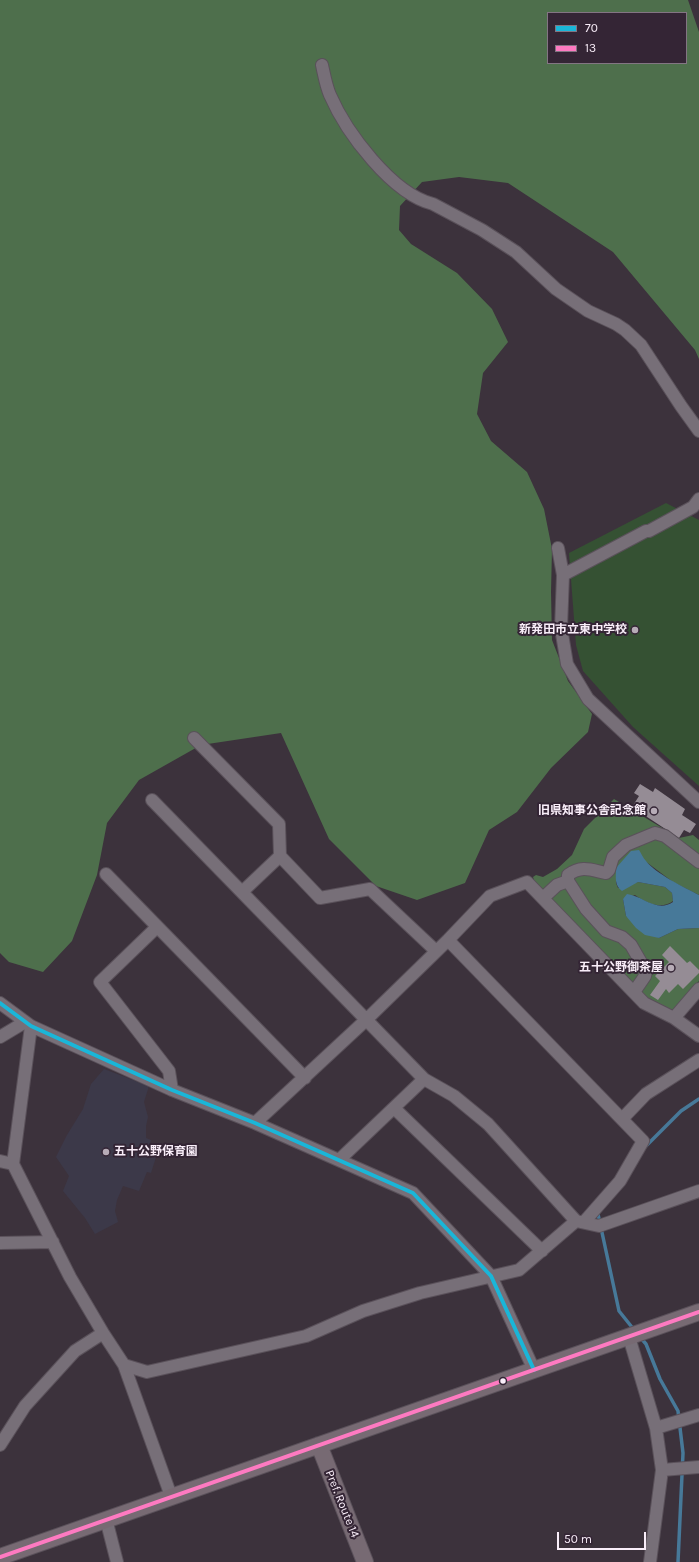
<!DOCTYPE html>
<html>
<head>
<meta charset="utf-8">
<style>
  body { margin:0 }
  #map { position:relative; width:699px; height:1562px; overflow:hidden; background:#3c323c; font-family:Karla,sans-serif }
  canvas { display:block }
  .legend { position:absolute; left:547px; top:12px; width:140px; height:52px; box-sizing:border-box; background:#342535; border:1px solid #837583; margin:0; padding:5px 7px; list-style:none; font-size:12px; color:#f9eef9 }
  .legend li { display:flex; align-items:center; gap:8px; height:20px }
  .legend b { width:20px; border:1px solid #837583 }
  .scale { position:absolute; left:557px; top:1532px; width:89px; height:18px; box-sizing:border-box; border:2px solid #f9eef9; border-top:0; padding-left:5px; font-size:12px; line-height:14px; white-space:nowrap; color:#f9eef9; -webkit-text-stroke:3px #342535; paint-order:stroke }
</style>
</head>
<body>
<div id="map">
<canvas width="699" height="1562"></canvas>
<ul class="legend">
<li><b style="height:5px;background:#1ab6d8"></b>70</li>
<li><b style="height:5px;background:#fe7ac1"></b>13</li>
</ul>
<div class="scale">50 m</div>
</div>
<script>
const context = document.querySelector('canvas').getContext('2d');
context.lineJoin = 'round';
function fill(path, color) { context.fillStyle = color; context.fill(path, 'evenodd'); }
function strokePath(path, color, width, dash) { context.strokeStyle = color; context.lineWidth = width; context.lineCap = dash ? 'butt' : 'round'; context.setLineDash(dash || []); context.stroke(path); }
function drawText(font, color, halo, rows, align = 'center') {
  context.font = font + ' Karla,"Noto Sans JP",sans-serif'; context.lineWidth = 4; context.setLineDash([]); context.textBaseline = 'middle'; context.strokeStyle = halo; context.fillStyle = color; for (const [text, x, y, turn = 0] of rows) {
    context.save(); context.translate(x, y); context.rotate((+turn || 0) * Math.PI / 180); context.textAlign = isNaN(turn) ? turn : align; if (halo) context.strokeText(text, 0, 0); context.fillText(text, 0, 0); context.restore();
  }
}
const education = new Path2D(`
  M104,1069L149,1086L144,1102L148,1117L146,1126V1138L151,1140L148,1150L157,1154L151,1173L147,1172L139,1191L123,1186L117,1200L115,1211L118,1222L95,1234L85,1218L63,1191L69,1176L56,1157L67,1135L83,1109L91,1084Z`);
const green = new Path2D(`
  M666,503L699,520V786L633,727L583,671L576,645L569,553Z`);
const forest = new Path2D(`
  M0,0H688L699,32V359L695,350L613,252L508,183L459,177L422,182L400,206L399,230L411,244L457,273L492,309L508,342L483,373L477,414L491,441L527,472L544,509L552,549L551,592L552,640L568,681L592,714L588,732L551,768L517,812L489,830L465,883L417,900L376,886L329,839L281,733L201,745L139,780L107,823L97,875L72,941L43,972L9,962L0,953ZM548,13H686V63H548Z
  M614,799L679,838L693,835L699,840V895L673,882L645,861L616,868V883L618,888L638,882L665,887L672,893L673,901C661,910 646,903 635,895L623,899L626,916L659,938L678,929L699,928V981L673,1011L645,997L535,883L533,877L536,875L543,877L557,869L572,855L584,829Z`);
const water = new Path2D(`
  M639,850C641,853 643,858 646,861C656,874 684,887 699,895V928L678,929L659,938L645,935L636,928L626,916L623,899L627,894C643,896 657,913 673,902L672,893L665,887L638,882L622,891C614,885 616,877 616,868L631,851Z`);
const stream = new Path2D(`
  M646,1146L681,1111L699,1099
  M599,1211L598,1214L619,1311L635,1331
  M640,1337L646,1344L660,1379L678,1411L683,1453L678,1562`);
const building = new Path2D(`
  M640,784L653,792L655,788L685,809L682,815L696,824L690,833L684,830L679,838L632,807L639,796L634,793Z
  M670,946L687,963L690,961L699,970V973L683,989L678,984L669,993L666,989L658,1000L650,995L660,981L655,976L669,962L662,955Z`);
const minor = new Path2D(`
  M322,65C324,74 326,86 330,95C346,132 392,194 433,204L482,230L516,252L556,289L588,311L616,324L625,330L641,345L681,406L699,431
  M558,548L563,575L561,628L567,664L588,699L699,802
  M563,575L646,531H649L693,507L699,499
  M194,738L279,824L280,856L320,898L370,889L436,951
  M152,800L424,1079L454,1096L488,1124L576,1221L599,1226L699,1191
  M106,874L305,1078
  M242,892L280,856
  M543,898L557,885L568,881
  M157,927L100,982L169,1071L172,1090
  M448,940L643,1141L620,1181L584,1222
  M634,992L645,976L646,971L631,945L622,937L606,931L586,909L568,881V875C582,865 591,870 606,873L609,870L613,857L626,845L655,833L665,836L699,862
  M0,1003L31,1026L172,1090L255,1123L413,1193L491,1276L534,1370
  M674,1018L699,989
  M31,1026L13,1164L70,1277L103,1333L124,1365L171,1496
  M0,1037L25,1022
  M394,1108L542,1251
  M622,1119L646,1094L699,1060
  M255,1123L366,1020L448,940L490,896L527,882L644,1003L674,1018L699,1036
  M339,1160L424,1079
  M0,1161L13,1164
  M0,1243L53,1242
  M629,1337L656,1428L662,1470L650,1562
  M124,1365L147,1372L306,1336L363,1311L420,1293L519,1270L576,1221
  M656,1428L699,1415
  M0,1445L25,1406L75,1351L103,1333
  M662,1470L699,1467
  M106,1519L117,1562`);
const major = new Path2D(`
  M319,1445L365,1562
  M0,1557L699,1312`);
const bus1 = new Path2D(`
  M0,1003L31,1026L172,1090L255,1123L413,1193L491,1276L534,1370`);
const bus2 = new Path2D(`
  M0,1557L699,1312`);
const markers = [
  [635,630,4,"#b7acb7"],
  [654,811,4,"#b7acb7"],
  [671,968,4,"#b7acb7"],
  [106,1152,4,"#b7acb7"],
  [503,1381,3.5,"#f9eef9"]
];
const poiNames = [
  ["新発田市立東中学校",627,630],
  ["旧県知事公舎記念館",646,811],
  ["五十公野御茶屋",663,968],
  ["五十公野保育園",114,1152,"left"]
];
const streetNames = [
  ["Pref. Route 14",342,1504,68]
];
fill(education, '#3c3949');
fill(green, '#355133');
fill(forest, '#4e6f4c');
fill(water, '#477999');
strokePath(stream, '#477999', 3.5);
fill(building, '#958c95');
strokePath(minor, '#5a515a', 14);
strokePath(major, '#5a515a', 18);
strokePath(minor, '#776f78', 12);
strokePath(major, '#776a73', 16);
strokePath(bus1, '#1ab6d8', 4);
strokePath(bus2, '#fe7ac1', 4);
for (const [x, y, r, color] of markers) { const dot = new Path2D(); dot.arc(x, y, r, 0, 2 * Math.PI); context.fillStyle = color; context.fill(dot); strokePath(dot, '#342535', 1.5); }
drawText('bold 12px', '#f9eef9', '#342535', poiNames, 'right');
drawText('12px', '#f9eef9', '#342535', streetNames);
</script>
</body>
</html>
